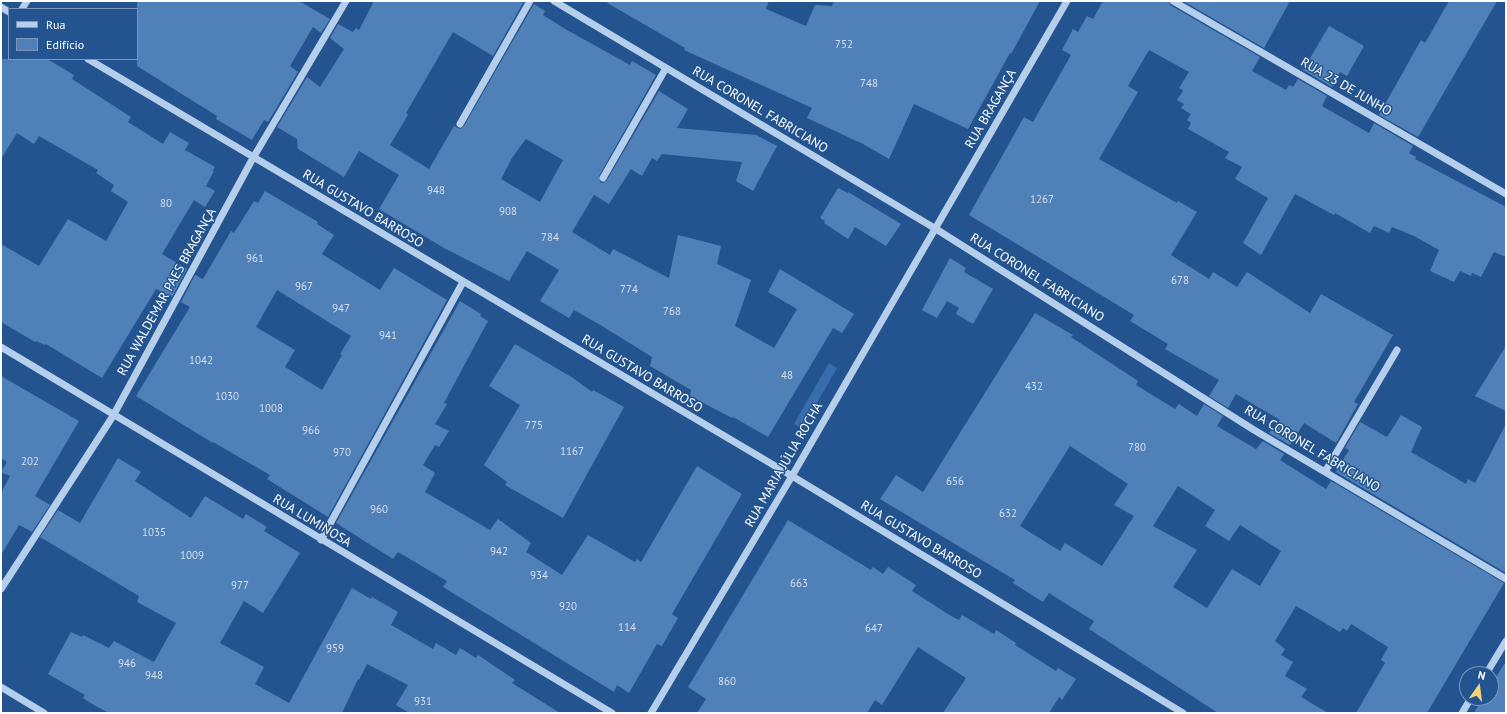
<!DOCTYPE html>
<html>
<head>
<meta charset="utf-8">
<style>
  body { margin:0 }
  #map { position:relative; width:1507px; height:714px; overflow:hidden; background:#23548f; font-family:"PT Sans",sans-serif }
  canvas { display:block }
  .frame { position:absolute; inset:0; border:2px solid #fff; pointer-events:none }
  .legend { position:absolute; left:8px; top:8px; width:130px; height:52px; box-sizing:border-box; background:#23548f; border:1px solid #7b98bc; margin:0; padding:5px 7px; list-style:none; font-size:12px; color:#fff }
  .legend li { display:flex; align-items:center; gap:8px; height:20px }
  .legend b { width:20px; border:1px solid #7b98bc }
  .north { position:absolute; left:1459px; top:666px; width:40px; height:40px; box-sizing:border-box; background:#23548f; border:1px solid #7b98bc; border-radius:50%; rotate:14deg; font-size:11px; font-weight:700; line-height:16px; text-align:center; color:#fff }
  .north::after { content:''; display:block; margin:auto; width:14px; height:18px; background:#f7d077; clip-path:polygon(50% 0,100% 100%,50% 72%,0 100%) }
</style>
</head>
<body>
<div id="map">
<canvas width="1507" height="714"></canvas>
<div class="frame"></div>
<ul class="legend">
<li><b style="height:5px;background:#b4ceec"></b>Rua</li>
<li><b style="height:11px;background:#5080b8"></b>Edifício</li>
</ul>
<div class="north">N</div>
</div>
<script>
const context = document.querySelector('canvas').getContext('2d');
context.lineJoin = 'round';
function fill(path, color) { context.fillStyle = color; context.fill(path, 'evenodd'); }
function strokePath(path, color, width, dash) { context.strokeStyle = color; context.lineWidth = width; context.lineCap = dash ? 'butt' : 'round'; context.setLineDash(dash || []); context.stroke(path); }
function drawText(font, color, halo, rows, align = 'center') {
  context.font = font + ' "PT Sans",sans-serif'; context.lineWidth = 3; context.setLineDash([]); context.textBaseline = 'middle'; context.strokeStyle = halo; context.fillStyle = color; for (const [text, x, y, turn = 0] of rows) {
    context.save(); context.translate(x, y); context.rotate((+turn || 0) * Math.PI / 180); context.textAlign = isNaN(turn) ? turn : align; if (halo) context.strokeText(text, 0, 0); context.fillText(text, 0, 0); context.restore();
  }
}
const green = new Path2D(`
  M829,363L837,368L802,429L794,424Z`);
const building = new Path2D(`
  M137,1H299L330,19L321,33L313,27L290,66L298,72L268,122L264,120L252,140L216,119L217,116L137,66Z
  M374,1H524L493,56L453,32L406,113L408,115L390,145L429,169L454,126L460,129L464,126L534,4L545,11L543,15L567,30L630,65L632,61L656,75L599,176L600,182L603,183L607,180L659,91L688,109L677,128L756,135L777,146L753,191L736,181L742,162L662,154L657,161L652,158L642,176L631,169L609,204L594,195L572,232L610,255L613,249L669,278L678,235L721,246L717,264L751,280L735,326L774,348L797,309L768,292L780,269L854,314L842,333L833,328L768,437L733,417L732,418L690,396L691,390L650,366L652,357L602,326L574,310L569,318L540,301L559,270L527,251L509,281L444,248L379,209L399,175L359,151L344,177L298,149L297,139L277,127L307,77L320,87L344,49L330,38L338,24L353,32L356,28L359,30ZM526,139L563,160L540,202L501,179L512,158Z
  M604,1H769L766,9L806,26L815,5L832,6L834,1H1040L1011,54L1010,53L968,129L914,104L889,159L863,144L807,118L812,108L684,50L685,48Z
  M1103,1H1168L1170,5L1260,57L1252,71L1286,90L1289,85L1293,87L1298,79L1327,96L1322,106L1369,133L1374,123L1413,146L1409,153L1416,157L1415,159L1506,207V257L1494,252L1481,277L1472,273L1471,276L1460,271L1454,282L1430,271L1439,250L1414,236L1392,227L1389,233L1374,226L1370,233L1335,213L1334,215L1295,194L1261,255L1243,243L1268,198L1235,179L1242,167L1225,158L1229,152L1188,129L1191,123L1187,120L1191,114L1181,108L1184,104L1177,100L1183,91L1179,88L1189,72L1149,50L1128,86L1138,92L1099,159L1177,203L1178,201L1197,212L1171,255L1209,279L1213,272L1237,287L1247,272L1310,313L1321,294L1393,335L1354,402L1358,404L1336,443L1304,423L1290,445L1269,433L1280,420L1236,394L1228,408L1209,396L1219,380L1165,349L1168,344L1130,321L1134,315L969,215L1024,117L1033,122L1071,55L1062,50L1073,29L1078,32L1087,16L1093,19Z
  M1183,1H1290L1264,48Z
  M1449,1H1497L1418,137L1379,115L1421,40L1425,43Z
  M1329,26L1364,46L1347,76L1340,72L1332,87L1303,70Z
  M1,59H47L74,75L72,79L131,117L128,122L163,144L170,132L189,143L185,150L215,167L213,170L214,171L206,186L215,191L205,207L194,200L162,254L187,269L172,297L156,289L102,378L46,344L45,345L36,341L35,342L1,322V244L39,266L68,219L106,241L128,202L111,191L114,185L96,173L98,170L39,136L34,144L17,133L1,159Z
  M838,188L848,193V192L901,224L886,246L855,227L848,239L824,223L825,221L820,218Z
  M265,191L318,222L317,224L334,235L322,254L380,290L394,268L447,300L328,517L267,479L270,475L213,442V443L136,396L190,307L181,302L195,275L203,279L231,231L234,233L254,201L258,203ZM277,290L351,336L340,354L342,355L322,390L285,367L295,350L256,327Z
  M950,258L966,268L964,272L993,289L973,324L956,314L959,308L947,301L937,318L922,310Z
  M460,301L481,314L480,316L488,321L444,403L447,404L435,424L449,431L439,447L435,445L423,465L435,473L425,492L490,530L498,519L531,543L526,552L562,575L588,535L635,562L637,559L641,562L697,466L742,494L672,614L678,618L662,646L657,644L629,693L617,685L614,692L443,587L447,581L398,552L393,559L336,523Z
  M1035,313L1073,335L1071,337L1138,381L1136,385L1175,409L1179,404L1197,416L1204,404L1223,416L1217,426L1256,449L1263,441L1284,454L1280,460L1326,489L1331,481L1504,583L1427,713H1356L1385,663L1381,660L1388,647L1351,624L1347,631L1343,628L1340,632L1296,606L1275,641L1285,649L1281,655L1293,662L1285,676L1307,689L1301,697L1328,713H1218L1089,629L1094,621L1071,607L1049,593L1043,602L1013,583L1015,580L880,499L896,475L923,492ZM1070,446L1128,484L1114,505L1134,516L1102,566L1065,543L1060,551L1020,526ZM1178,486L1215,510L1205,526L1229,541L1240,525L1281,551L1260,586L1232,569L1207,608L1173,587L1197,550L1153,526Z
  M515,344L573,378L592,392L593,390L624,407L563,518L505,485L507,482L484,465L520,405L489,386Z
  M1506,346V411L1475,396Z
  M1,376L79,421L35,496L50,505L32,532L19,525L1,555V493L10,476L1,472L7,462L1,458Z
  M1401,415L1422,427L1411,452L1466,484L1468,479L1475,483L1506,424V573L1336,472L1349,450L1345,448L1360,422L1387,437Z
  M118,458L141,472L135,481L191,518L205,496L243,519L246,514L267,527L264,531L300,553L263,613L244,601L220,643L264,667L255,684L289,703L352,588L371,599L372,597L398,612L391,625L433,649L436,643L456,655L460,648L476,658L478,655L515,680L512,683L560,713H409L396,705L408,685L367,664L359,680L358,679L342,713H109L94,705L83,698L85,695L48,674L71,632L82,637L83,635L109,648L114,641L154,662L176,623L137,602L139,596L40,537L58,510L80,523Z
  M788,520L871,570L873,567L883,574L888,567L916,585L912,591L951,616L959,620L962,615L994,634L996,630L1016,643L1015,645L1056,671L1058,668L1076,679L1062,700L1059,697L1049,713H943L966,678L918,647L882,705L875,700L867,713H697L706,699L688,687Z
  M1506,661V713H1474L1483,698H1491V685Z`);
const minor = new Path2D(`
  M554,1L936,229L1254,430L1506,579
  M1173,1L1506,194
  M1,7L9,12
  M22,9L27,1
  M88,59L792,476L1183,713
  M460,124L530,1
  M603,178L666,68
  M1,347L612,713
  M1325,472L1397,350
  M321,540L463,282
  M1,589L113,416L253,158L346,1
  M1486,674L1506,641
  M1,687L44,713
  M651,713L792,476L1067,1
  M1462,713L1471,698`);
const numberNames = [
  ["752",844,45],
  ["748",869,84],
  ["948",436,191],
  ["1267",1042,200],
  ["80",166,204],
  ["908",508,212],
  ["784",550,238],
  ["961",255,259],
  ["678",1180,281],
  ["967",304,287],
  ["774",629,290],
  ["947",341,309],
  ["768",672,312],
  ["941",388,336],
  ["1042",201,361],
  ["48",787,376],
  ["432",1034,387],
  ["1030",227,397],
  ["1008",271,409],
  ["775",534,426],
  ["966",311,431],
  ["780",1137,448],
  ["1167",572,452],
  ["970",342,453],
  ["202",30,462],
  ["656",955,482],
  ["960",379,510],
  ["632",1008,514],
  ["1035",154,533],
  ["942",499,552],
  ["1009",192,556],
  ["934",539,576],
  ["663",799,584],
  ["977",240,586],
  ["920",568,607],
  ["114",627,628],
  ["647",874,629],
  ["959",335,649],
  ["946",127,664],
  ["948",154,676],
  ["860",727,682],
  ["931",423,702]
];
const streetNames = [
  ["RUA 23 DE JUNHO",1346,87,30],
  ["RUA BRAGANÇA",991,109,-60],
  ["RUA CORONEL FABRICIANO",760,110,31],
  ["RUA GUSTAVO BARROSO",363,209,31],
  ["RUA CORONEL FABRICIANO",1037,278,32],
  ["RUA WALDEMAR PAES BRAGANÇA",167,292,-61],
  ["RUA GUSTAVO BARROSO",642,374,31],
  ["RUA CORONEL FABRICIANO",1312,449,31],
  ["RUA MARIA JÚLIA ROCHA",784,465,-60],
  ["RUA LUMINOSA",312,521,31],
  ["RUA GUSTAVO BARROSO",921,540,31]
];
fill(green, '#386eac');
fill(building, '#5080b8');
strokePath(minor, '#b4ceec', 7);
drawText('11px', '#d3dfed', null, numberNames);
drawText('13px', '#fff', '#23548f', streetNames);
</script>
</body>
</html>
